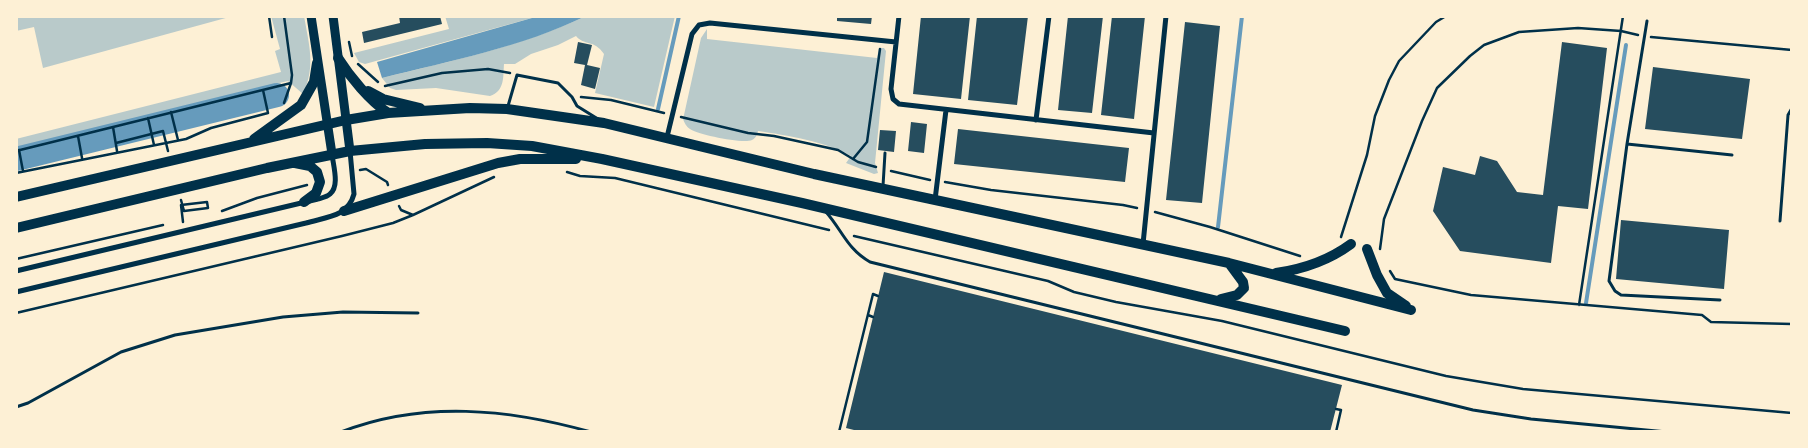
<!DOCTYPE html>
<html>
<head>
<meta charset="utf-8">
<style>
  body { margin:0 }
  #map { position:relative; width:1808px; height:448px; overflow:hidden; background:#fdf0d5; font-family:Inter,sans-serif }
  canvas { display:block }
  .frame { position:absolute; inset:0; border:18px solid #fdf0d5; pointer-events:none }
</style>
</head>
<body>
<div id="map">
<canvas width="1808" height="448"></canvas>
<div class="frame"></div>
</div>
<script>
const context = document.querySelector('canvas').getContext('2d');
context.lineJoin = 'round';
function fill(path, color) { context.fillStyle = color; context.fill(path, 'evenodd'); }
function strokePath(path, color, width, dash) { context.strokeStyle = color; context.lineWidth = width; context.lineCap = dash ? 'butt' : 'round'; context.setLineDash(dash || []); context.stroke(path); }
const green = new Path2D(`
  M16,16H233L43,68L34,27L16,31Z
  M271,16H304C309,45 316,66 303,94L288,81L275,84L276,90L16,153V139L281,72L275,51L280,49Z
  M445,16H539L365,64L359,62L354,53L449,29Z
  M586,16H675L654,107L595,93L604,54C594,39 584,46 576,36L558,45L531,54L515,64H504C503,77 505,91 490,96L436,88L396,90L390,88L382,78C451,61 522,46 586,16Z
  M707,29V39L877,58L879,48H884L886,51L875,163L878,173L874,174L846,163L851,156C827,142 786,135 758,131C757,135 756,138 752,140C743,144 699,135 690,129C686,126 685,124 683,119L684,115L701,38Z`);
const water = new Path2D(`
  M539,16H586C522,47 450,61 382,78L377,62Z`);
const stream = new Path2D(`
  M658,109L679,16
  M1218,227L1242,16
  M1586,303L1626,45`);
const river = new Path2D(`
  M16,159L277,95`);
const building = new Path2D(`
  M399,16H440L442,24L364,43L362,32L400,23Z
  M837,16H872L871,24L837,21Z
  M921,16H970L961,99L913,94Z
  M977,16H1028L1017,105L968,100Z
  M1068,16H1103L1092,113L1058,110Z
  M1112,16H1145L1134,119L1101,115Z
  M1185,22L1220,26L1202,203L1166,200Z
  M578,42L592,45L587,65L600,68L595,89L581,85L585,65L574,63Z
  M1562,42L1607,48L1588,209L1558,206L1551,263L1460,251L1433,211L1443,167L1475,175L1480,156L1497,161L1517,192L1543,195Z
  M1653,67L1750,79L1742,139L1645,129Z
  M911,122L927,124L924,153L908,151Z
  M958,129L1129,148L1125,182L954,164Z
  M880,130L896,131L894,152L878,150Z
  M1621,220L1729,230L1724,289L1616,279Z
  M884,272L1342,385L1330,432H862L846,428Z`);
const path = new Path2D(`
  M269,16L272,37
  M1651,37L1792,50
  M349,42L352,56
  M358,64L378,82
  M385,86L442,73L488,69L510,73
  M263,90L268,113
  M581,97L611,100L664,113
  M284,103L291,83
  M171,112L178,140
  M681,117L748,133L774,136L838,150L858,162L876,167
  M148,118L154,145
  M113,127L117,151
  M78,136L82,158
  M116,143L163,131L168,151
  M19,150L23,171
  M16,151L291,83L292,75L284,16
  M853,159L867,142L880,49
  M360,170L366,169L387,182L388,185
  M891,171L930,180
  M567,172L580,176L615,178L829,230
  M16,173L186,139L211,128L268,113
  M945,182L991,190L1123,205L1137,208
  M181,200L184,211L208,208L207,202L181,205L183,222
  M399,206L401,210L413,215L494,177
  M222,211L257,198L307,185
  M1155,212L1210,227L1300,256
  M854,236L1048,281L1074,292L1116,302L1222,321L1446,376L1523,389L1792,413
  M1341,237L1367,155L1375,116L1389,80L1399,61L1436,22L1446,16
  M1380,249L1384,219L1422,121L1437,88L1470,56L1484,45L1519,32L1578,28L1621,31L1638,35
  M16,259L163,225
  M1390,271L1395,279L1471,295L1702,315L1711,322L1792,324
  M1579,305L1623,16
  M16,313L342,236L393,223L413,215
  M868,315L873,317
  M839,432L873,294L878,296
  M1336,432L1341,410L1336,409`);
const service = new Path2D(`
  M1647,21L1627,144L1609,281L1615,291L1621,295L1720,300
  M508,106L517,75L558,83L572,97L577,106L598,119
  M1627,144L1732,155
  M883,186L885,153
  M826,212C842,230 847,249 870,262L1473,410L1531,419L1667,432
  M1780,221L1788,115L1792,108
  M16,407L28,403L121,352L175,335L283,317L343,312L418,313
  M341,432C423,400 509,409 591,432`);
const minor = new Path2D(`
  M899,16L891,89L893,99L899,104L1154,133
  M1036,120L1049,16
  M667,137L692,34L699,25L710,23L896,42
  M935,200L946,110
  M1143,244L1166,16
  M16,271L318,199C321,198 327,197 330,194C340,186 333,165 332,154
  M16,292L306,223C326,217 348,217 354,194L350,151`);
const tertiary = new Path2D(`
  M311,16L332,154
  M333,16L350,151`);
const primary = new Path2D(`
  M338,58C350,77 370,101 388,113
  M368,91L383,99L420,108
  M254,139L301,105L314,82L317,63
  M295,163L310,166L317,172L320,182L316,193L304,202
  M16,197L346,120L388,113L470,108L507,109L604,123L814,174L1229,263L1411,310
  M344,211L498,163L520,159H576
  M16,228L267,168L350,151L425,144L487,143L532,146L602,159L802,203L1345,331
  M1367,249L1377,275L1387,293L1406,306
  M1276,273C1304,269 1328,261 1351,244
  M1221,299L1237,295L1244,288L1243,282L1229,263`);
fill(green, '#b9caca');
fill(water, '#669bbc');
strokePath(stream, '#669bbc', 4);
strokePath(river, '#669bbc', 24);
fill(building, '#264d5e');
strokePath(path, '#003049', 2.5);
strokePath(service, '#003049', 3);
strokePath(minor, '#003049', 5);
strokePath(tertiary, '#003049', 9);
strokePath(primary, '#003049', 10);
</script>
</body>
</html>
